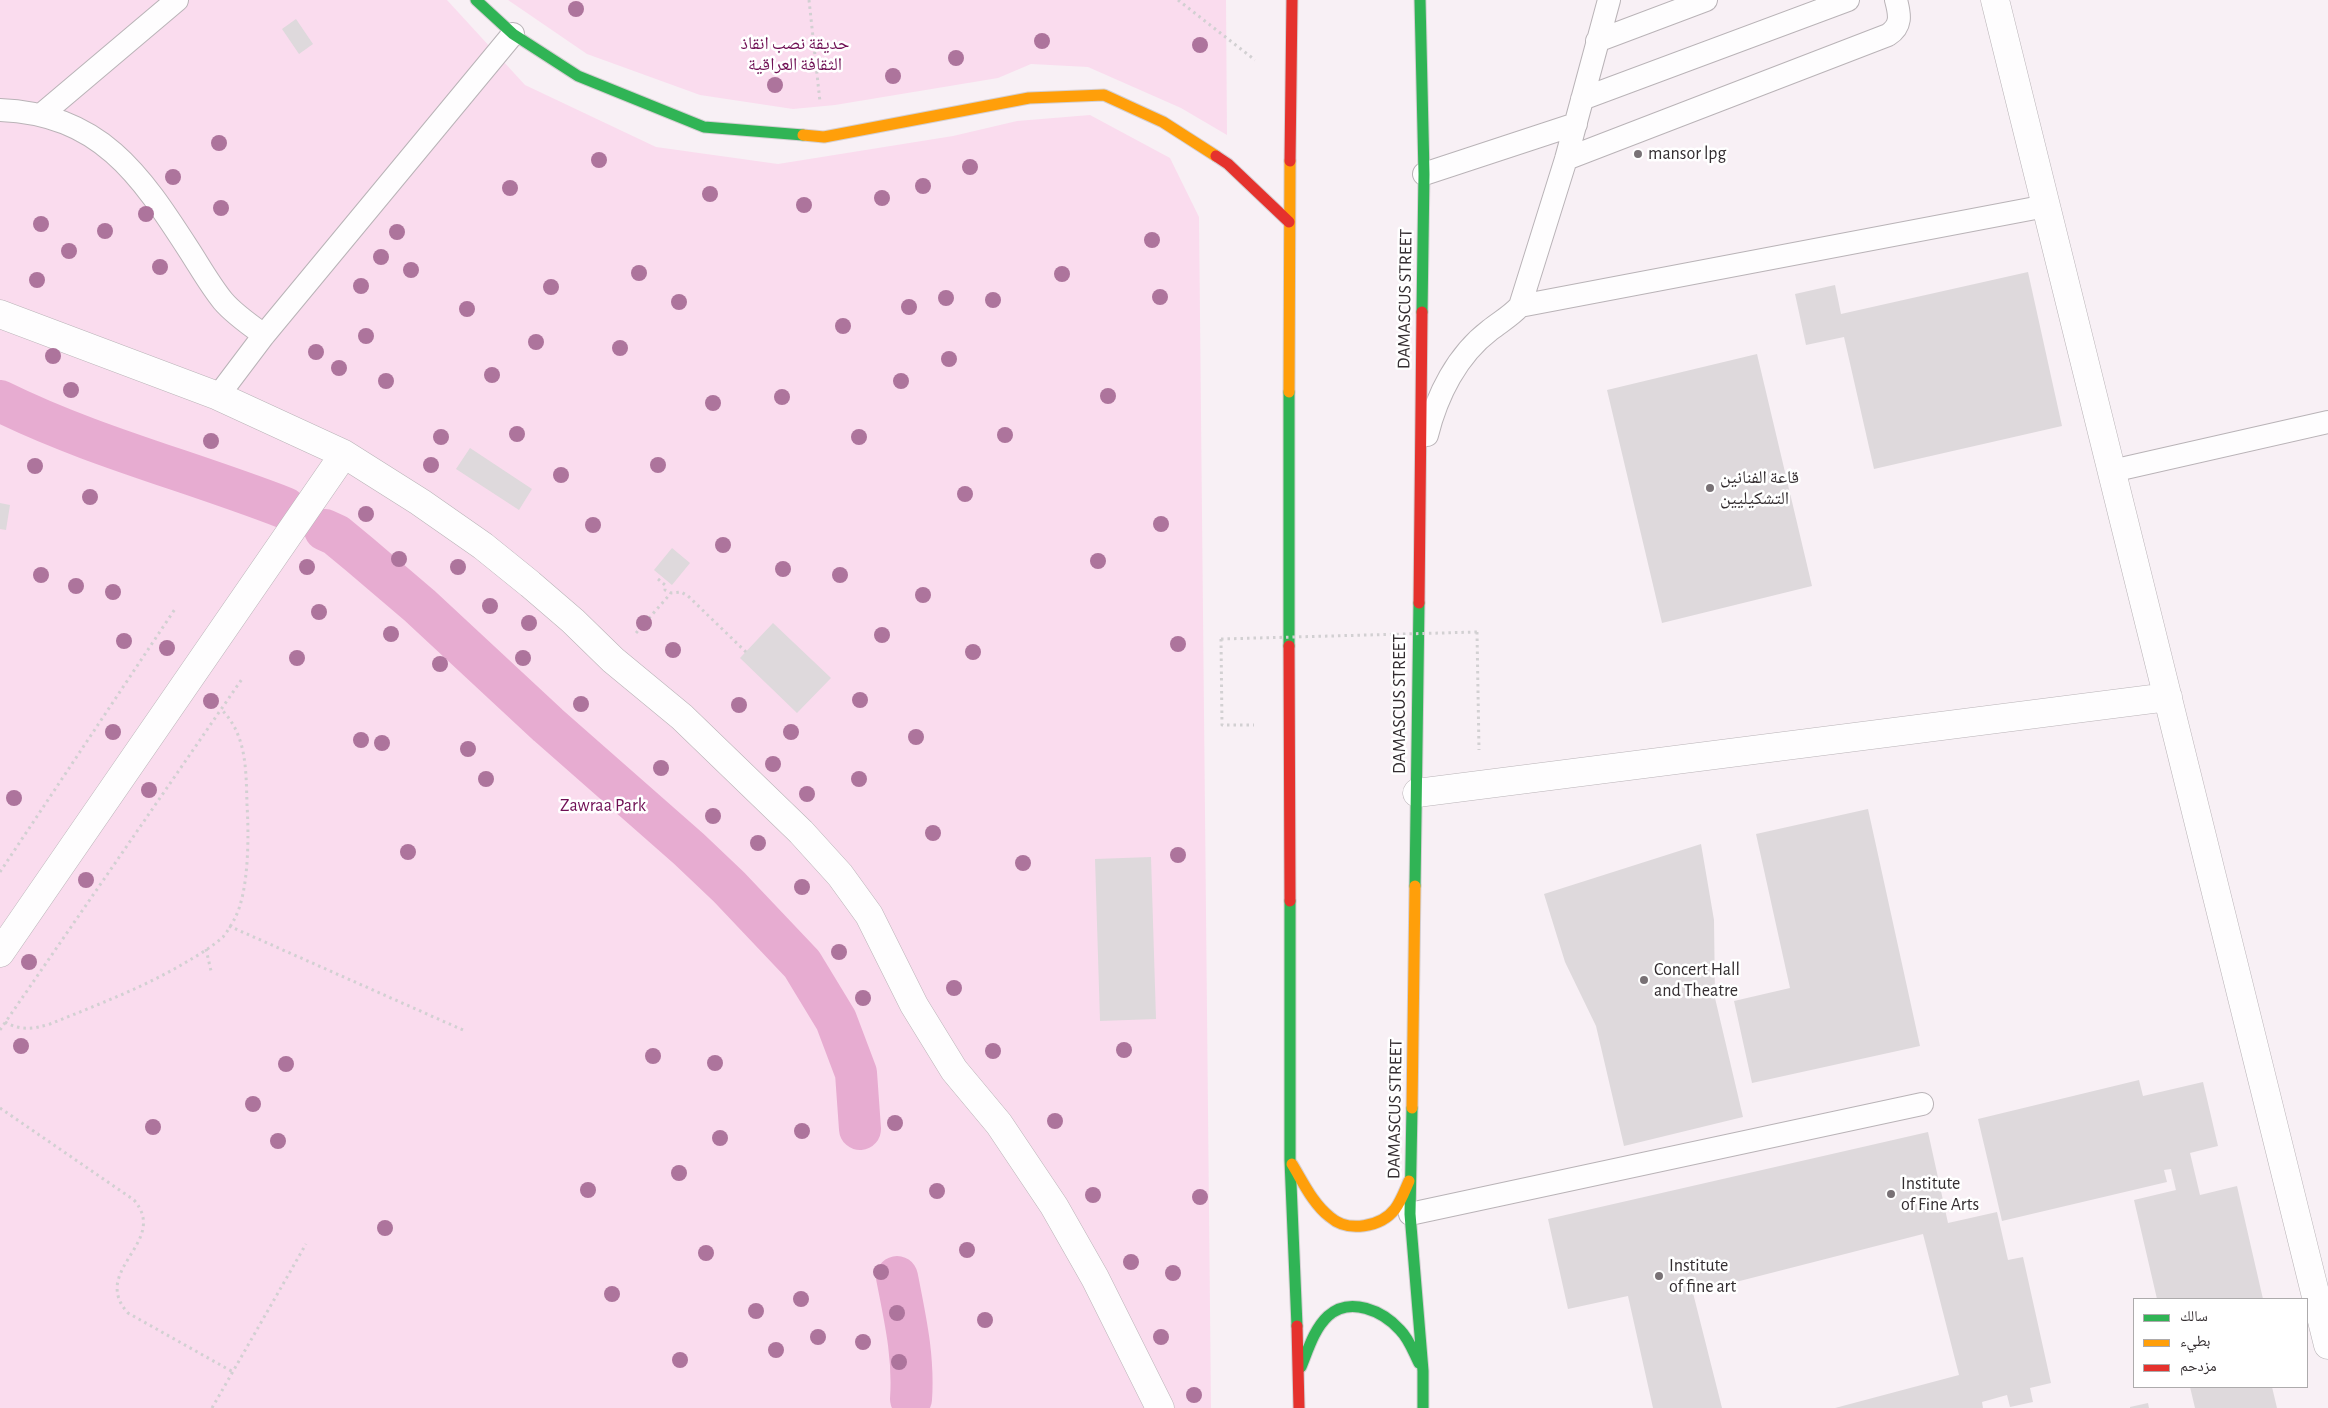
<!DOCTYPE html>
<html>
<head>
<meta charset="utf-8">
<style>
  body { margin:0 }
  #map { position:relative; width:2328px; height:1408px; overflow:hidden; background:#f8f0f5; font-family:"Alegreya Sans","Noto Naskh Arabic",sans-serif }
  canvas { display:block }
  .legend { position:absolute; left:2133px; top:1298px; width:175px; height:90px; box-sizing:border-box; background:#fff; border:1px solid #adabac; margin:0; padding:6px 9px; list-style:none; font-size:15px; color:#332d30 }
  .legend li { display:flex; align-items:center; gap:10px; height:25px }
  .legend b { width:25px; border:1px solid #adabac }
</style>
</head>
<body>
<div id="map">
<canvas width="2328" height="1408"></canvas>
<ul class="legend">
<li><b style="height:6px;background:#30b455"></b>سالك</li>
<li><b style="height:6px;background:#ff9f0a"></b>بطيء</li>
<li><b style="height:6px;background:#e5322d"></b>مزدحم</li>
</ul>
</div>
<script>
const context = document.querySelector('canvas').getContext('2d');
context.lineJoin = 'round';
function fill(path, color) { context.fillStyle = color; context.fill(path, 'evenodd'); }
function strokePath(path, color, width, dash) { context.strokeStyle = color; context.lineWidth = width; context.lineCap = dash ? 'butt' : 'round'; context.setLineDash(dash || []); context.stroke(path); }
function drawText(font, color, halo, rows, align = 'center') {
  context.font = font + ' "Alegreya Sans","Noto Naskh Arabic",sans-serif'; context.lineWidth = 5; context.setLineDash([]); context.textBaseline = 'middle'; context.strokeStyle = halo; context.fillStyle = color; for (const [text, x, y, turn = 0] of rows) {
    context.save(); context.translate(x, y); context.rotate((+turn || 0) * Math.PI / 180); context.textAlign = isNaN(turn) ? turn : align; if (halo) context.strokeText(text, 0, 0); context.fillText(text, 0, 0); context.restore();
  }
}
const green = new Path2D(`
  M0,0H447L525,85L656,147L778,164L953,136L1017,121L1090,115L1170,158L1199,217L1211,1408H0Z
  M508,0H1226L1227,135L1181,108L1088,67L1031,64L998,78L835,105L793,109L700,95L587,54Z`);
const canal = new Path2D(`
  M0,401C91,446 190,471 285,508
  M325,530L336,535L359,554L420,606L548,725L689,849L729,887L802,964L836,1020L856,1073L860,1129
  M897,1277C905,1318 914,1357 911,1399`);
const building = new Path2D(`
  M296,19L313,44L299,54L282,29Z
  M2028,272L2062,426L1874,469L1844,337L1806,345L1795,294L1835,285L1841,314Z
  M1757,354L1812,586L1662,623L1607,390Z
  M470,448L532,489L519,510L456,469Z
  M0,503L10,505L6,530L0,529Z
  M672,548L690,563L672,585L654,570Z
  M773,623L831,678L797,713L740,658Z
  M1868,809L1920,1046L1752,1083L1734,1001L1790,988L1756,834Z
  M1701,844L1714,920L1715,998L1743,1117L1624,1146L1596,1026L1565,962L1544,894Z
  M1151,857L1156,1019L1100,1021L1095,859Z
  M2139,1080L2143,1096L2203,1082L2218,1146L2190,1153L2200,1195L2237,1186L2263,1299H2157L2134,1200L2176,1190L2171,1169L2164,1170L2167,1182L2002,1221L1978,1119Z
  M1928,1132L1948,1223L1997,1212L2008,1260L2023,1257L2051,1383L2030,1388L2033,1402L2010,1407L2007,1395L1982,1402L1983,1408H1835L1959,1375L1923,1234L1693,1293L1722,1408H1653L1628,1296L1568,1309L1548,1219Z
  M2190,1387H2272L2277,1408H2195Z
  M2148,1403L2149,1408H2130V1407Z`);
const path = new Path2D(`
  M809,0L820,102
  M1178,0L1255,60
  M658,579L665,585V590L671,593
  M1477,632L1479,750
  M636,633L671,593L681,592L688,596L746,652
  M1221,639L1222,725H1254
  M0,872L175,609
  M229,926L463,1030
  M206,949L211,971
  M5,1022C21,1031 33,1029 50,1024C97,1005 145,987 188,961C200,954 213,946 223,937C227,932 232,924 235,918C249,891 249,835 247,805C246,770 247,735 221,709
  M0,1030L242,679
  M0,1108L134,1200C170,1242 89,1270 128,1313L233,1372
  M212,1408L306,1244`);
const lane = new Path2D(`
  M1597,41L1706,0
  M1582,99L1848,0
  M0,110C100,114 140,174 189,250C200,267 210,285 223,301C234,314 250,325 264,335
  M41,115L177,0
  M1566,159L1888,35C1902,26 1900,15 1896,0
  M1424,174L1576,124
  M1520,306L2046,206
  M218,396L264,335L513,34
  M1427,435C1437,395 1457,355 1490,330C1500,322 1511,316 1520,306L1566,159L1609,0
  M2112,471L2328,422
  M1410,1214L1922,1104`);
const street = new Path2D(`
  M1995,0L2328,1345
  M0,314L218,396L344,454L420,502L483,546L530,584L573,621L613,660L682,717L801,832L840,875L869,915L914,1005L954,1070L999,1124L1054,1206L1095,1278L1160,1408
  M1417,793L2168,697
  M0,953L344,454`);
const fast = new Path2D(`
  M476,0L513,34L578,76L704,127L803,135
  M1420,0L1424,174L1422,312
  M1289,392V646
  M1415,886L1419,603
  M1290,901V1160L1297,1326
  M1412,1108L1410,1214L1423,1371V1408
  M1301,1367C1308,1350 1314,1329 1328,1316C1350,1296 1383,1311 1400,1330C1409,1339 1413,1351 1419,1363`);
const slow = new Path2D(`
  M803,135L824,137L1029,98L1104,95L1163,122L1216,156
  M1289,392L1290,161
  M1412,1108L1415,886
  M1292,1164C1303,1182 1313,1204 1330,1217C1348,1233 1381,1227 1395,1209C1401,1201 1405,1190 1409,1181`);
const jam = new Path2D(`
  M1216,156L1228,164L1289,222
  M1290,161L1292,0
  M1419,603L1422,312
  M1289,646L1290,901
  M1297,1326L1299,1408`);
const pathBridge = new Path2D(`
  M1221,639L1477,632`);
const trees = [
  [576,9],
  [1042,41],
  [1200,45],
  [956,58],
  [893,76],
  [775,85],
  [219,143],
  [599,160],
  [970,167],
  [173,177],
  [923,186],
  [510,188],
  [710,194],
  [882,198],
  [804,205],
  [221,208],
  [146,214],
  [41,224],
  [105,231],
  [397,232],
  [1152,240],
  [69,251],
  [381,257],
  [160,267],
  [411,270],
  [639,273],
  [1062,274],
  [37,280],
  [361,286],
  [551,287],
  [1160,297],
  [946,298],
  [993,300],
  [679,302],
  [909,307],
  [467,309],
  [843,326],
  [366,336],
  [536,342],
  [620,348],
  [316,352],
  [53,356],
  [949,359],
  [339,368],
  [492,375],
  [386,381],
  [901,381],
  [71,390],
  [1108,396],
  [782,397],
  [713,403],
  [517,434],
  [1005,435],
  [441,437],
  [859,437],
  [211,441],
  [431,465],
  [658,465],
  [35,466],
  [561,475],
  [965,494],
  [90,497],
  [366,514],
  [1161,524],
  [593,525],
  [723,545],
  [399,559],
  [1098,561],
  [307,567],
  [458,567],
  [783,569],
  [41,575],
  [840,575],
  [76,586],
  [113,592],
  [923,595],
  [490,606],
  [319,612],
  [529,623],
  [644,623],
  [391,634],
  [882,635],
  [124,641],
  [1178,644],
  [167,648],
  [673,650],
  [973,652],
  [297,658],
  [523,658],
  [440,664],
  [860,700],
  [211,701],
  [581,704],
  [739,705],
  [113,732],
  [791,732],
  [916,737],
  [361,740],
  [382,743],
  [468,749],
  [773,764],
  [661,768],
  [486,779],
  [859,779],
  [149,790],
  [807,794],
  [14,798],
  [713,816],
  [933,833],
  [758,843],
  [408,852],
  [1178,855],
  [1023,863],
  [86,880],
  [802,887],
  [839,952],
  [29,962],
  [954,988],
  [863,998],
  [21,1046],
  [1124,1050],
  [993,1051],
  [653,1056],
  [715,1063],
  [286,1064],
  [253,1104],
  [1055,1121],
  [895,1123],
  [153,1127],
  [802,1131],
  [720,1138],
  [278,1141],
  [679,1173],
  [588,1190],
  [937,1191],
  [1093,1195],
  [1200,1197],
  [385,1228],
  [967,1250],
  [706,1253],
  [1131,1262],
  [881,1272],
  [1173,1273],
  [612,1294],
  [801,1299],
  [756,1311],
  [897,1313],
  [985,1320],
  [818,1337],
  [1161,1337],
  [863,1342],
  [776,1350],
  [680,1360],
  [899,1362],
  [1194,1395]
];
const markers = [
  [1638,154,5,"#787175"],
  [1710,488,5,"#787175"],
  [1644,980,5,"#787175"],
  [1891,1194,5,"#787175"],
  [1659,1276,5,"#787175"]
];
const parkNames = [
  ["حديقة نصب انقاذ",795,44],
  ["الثقافة العراقية",795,65],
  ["Zawraa Park",603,806]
];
const poiNames = [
  ["mansor lpg",1648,154],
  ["قاعة الفنانين",1720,478],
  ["التشكيليين",1720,499],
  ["Concert Hall",1654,970],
  ["and Theatre",1654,991],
  ["Institute",1901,1184],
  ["of Fine Arts",1901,1205],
  ["Institute",1669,1266],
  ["of fine art",1669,1287]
];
const streetNames = [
  ["DAMASCUS STREET",1405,299,-89],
  ["DAMASCUS STREET",1400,704,-90],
  ["DAMASCUS STREET",1395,1109,-89]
];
fill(green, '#fadcee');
strokePath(canal, '#e7acd1', 42);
fill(building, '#ded9dc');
strokePath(lane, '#b9b3b7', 24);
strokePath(street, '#b9b3b7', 29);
strokePath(fast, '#d4cfd2', 13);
strokePath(slow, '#d4cfd2', 13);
strokePath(jam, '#d4cfd2', 13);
strokePath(path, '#d2d0d2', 3, [2.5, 4]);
strokePath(lane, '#fefdfe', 22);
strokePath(street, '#fefdfe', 28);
strokePath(fast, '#30b455', 11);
strokePath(slow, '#ff9f0a', 11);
strokePath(jam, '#e5322d', 11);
strokePath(pathBridge, '#d2d0d2', 3, [2.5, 4]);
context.fillStyle = '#ad749c';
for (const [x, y] of trees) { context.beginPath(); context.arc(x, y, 8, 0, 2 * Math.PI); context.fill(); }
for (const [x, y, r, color] of markers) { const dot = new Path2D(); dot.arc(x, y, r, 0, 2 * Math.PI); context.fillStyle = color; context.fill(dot); strokePath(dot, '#fff', 2); }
drawText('18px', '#6f0f54', '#fff', parkNames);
drawText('18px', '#332d30', '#fff', poiNames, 'left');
drawText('18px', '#332d30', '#fff', streetNames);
</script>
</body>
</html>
